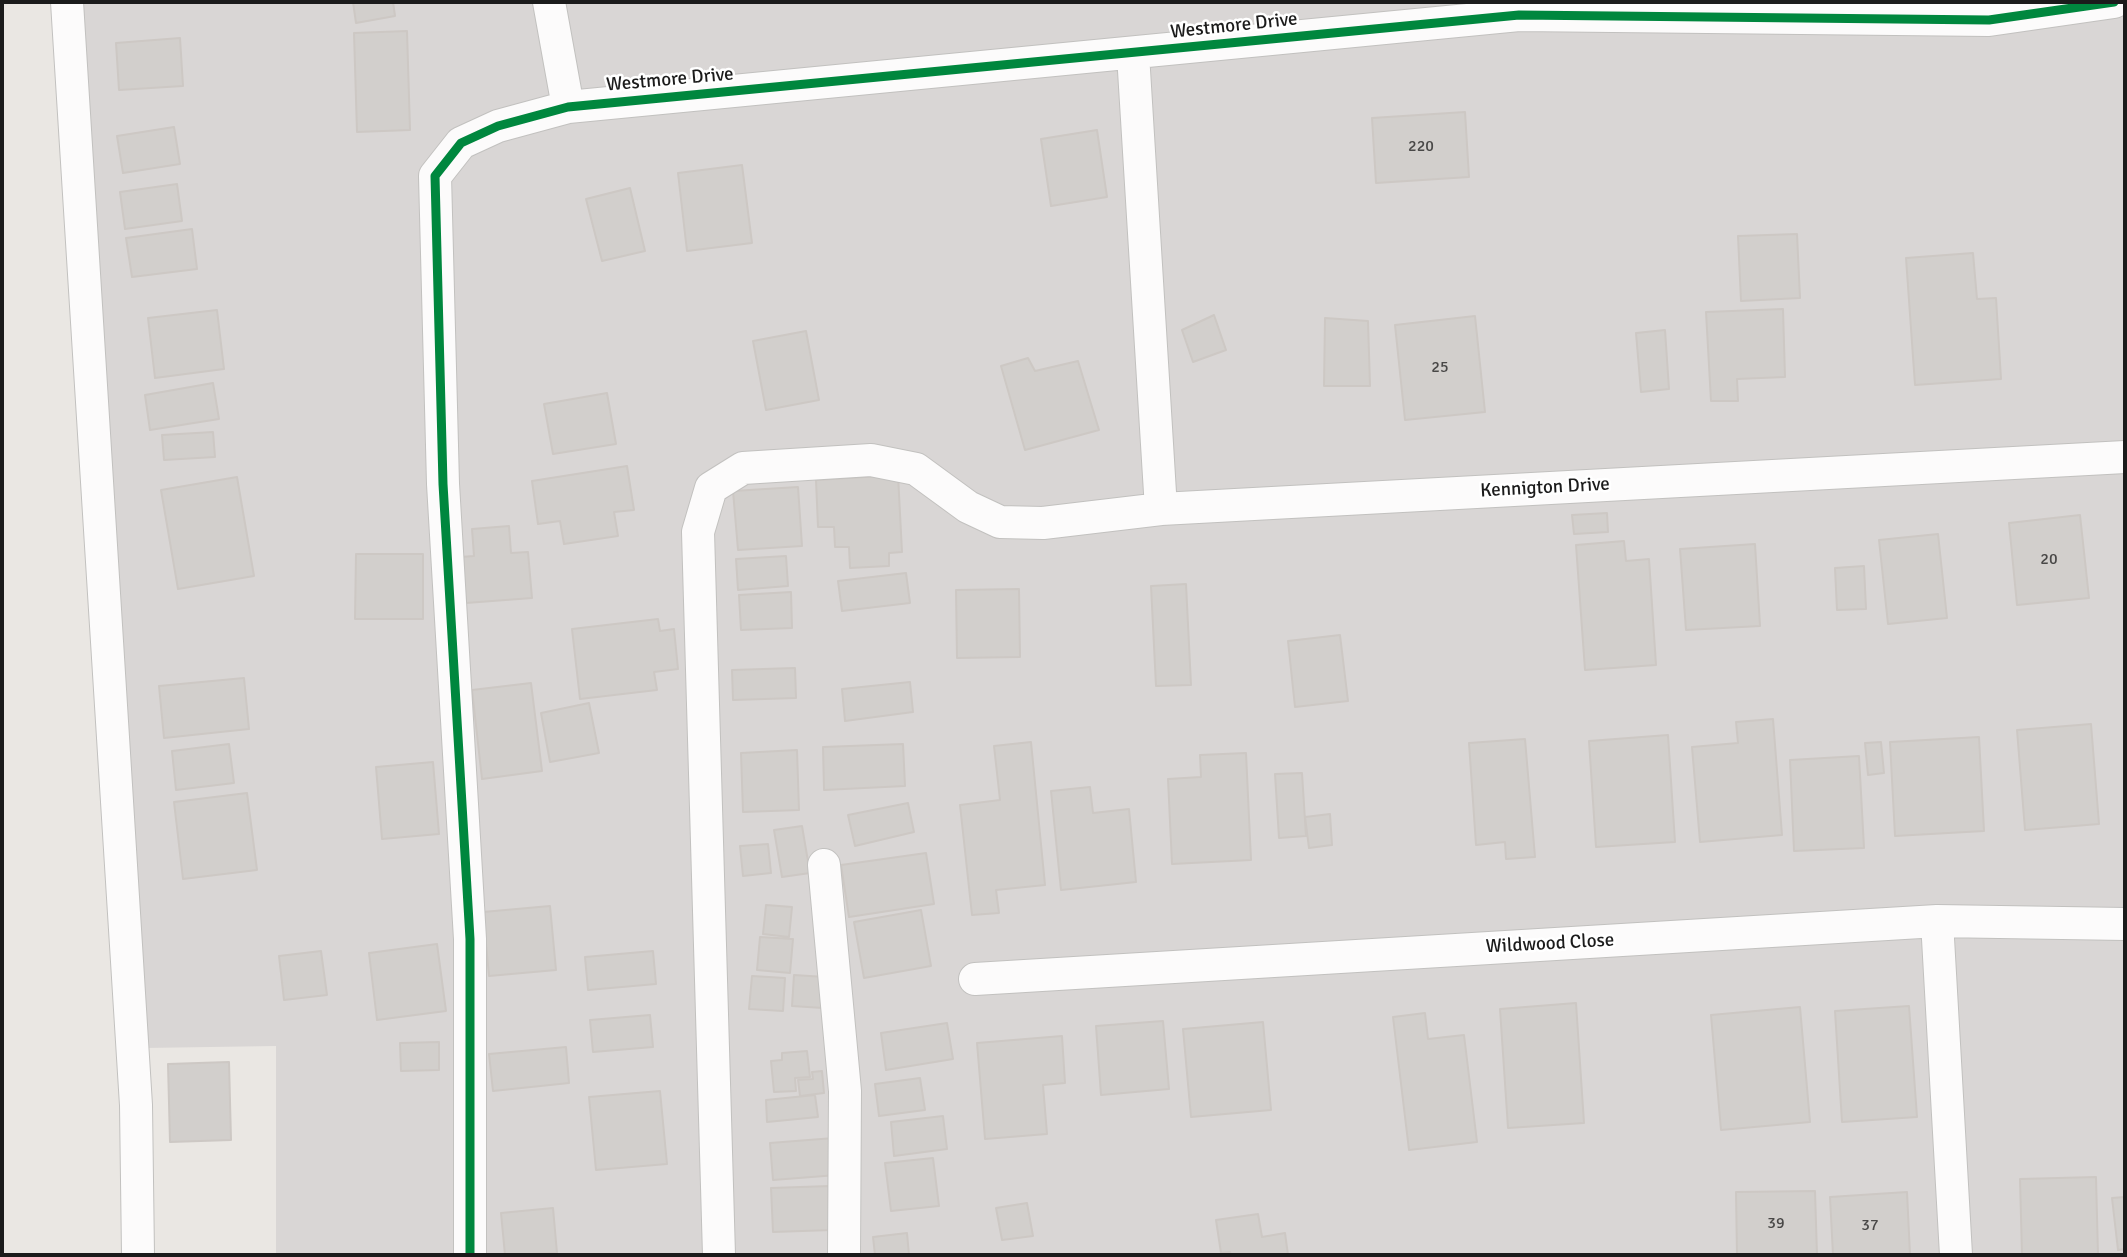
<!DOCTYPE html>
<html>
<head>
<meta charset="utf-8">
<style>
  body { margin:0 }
  #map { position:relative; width:2127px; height:1257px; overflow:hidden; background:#eae7e3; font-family:Signika,sans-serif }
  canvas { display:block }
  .frame { position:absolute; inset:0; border:4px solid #1b1b1b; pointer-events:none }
</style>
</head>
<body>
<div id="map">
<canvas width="2127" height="1257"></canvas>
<div class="frame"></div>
</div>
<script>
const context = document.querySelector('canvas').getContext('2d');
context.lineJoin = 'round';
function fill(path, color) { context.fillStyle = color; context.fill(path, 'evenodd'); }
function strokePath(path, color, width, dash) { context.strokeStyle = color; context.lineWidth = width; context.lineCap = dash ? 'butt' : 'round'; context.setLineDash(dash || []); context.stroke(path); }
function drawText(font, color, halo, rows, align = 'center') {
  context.font = font + ' Signika,sans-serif'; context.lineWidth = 5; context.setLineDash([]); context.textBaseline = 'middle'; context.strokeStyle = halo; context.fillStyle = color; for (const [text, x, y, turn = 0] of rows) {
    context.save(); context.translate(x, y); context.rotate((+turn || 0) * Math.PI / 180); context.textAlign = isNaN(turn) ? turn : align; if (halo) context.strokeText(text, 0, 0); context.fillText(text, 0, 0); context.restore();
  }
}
const residential = new Path2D(`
  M67,2H2125V1255H276V1046L144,1048Z`);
const building = new Path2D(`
  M353,2H393L395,16L356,23Z
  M407,31L410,130L357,132L354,33Z
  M180,38L183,86L119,90L116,43Z
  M1465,112L1469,177L1376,183L1372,118Z
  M174,127L180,164L123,173L117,136Z
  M1097,130L1107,197L1051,206L1041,139Z
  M742,165L752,243L687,251L678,173Z
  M177,184L182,221L125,229L120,192Z
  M630,188L645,251L602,261L586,199Z
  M192,229L197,269L132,277L126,238Z
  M1797,234L1800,298L1741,301L1738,236Z
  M1973,253L1977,299L1996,298L2001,379L1915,385L1906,258Z
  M1783,309L1785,377L1737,379L1738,401H1711L1706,312Z
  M217,310L224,369L155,378L148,318Z
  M1214,315L1226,350L1193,362L1182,330Z
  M1475,316L1485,412L1405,420L1395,325Z
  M1325,318L1368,321L1370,386H1324Z
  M1665,330L1669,389L1641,392L1636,333Z
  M806,331L819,400L766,410L753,341Z
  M1028,358L1035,371L1078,361L1099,430L1025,450L1001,366Z
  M213,383L219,419L150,430L145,395Z
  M607,393L616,444L553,454L544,404Z
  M213,432L215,457L164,460L162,435Z
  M627,466L634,510L614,512L618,536L564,544L560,521L538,524L532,481Z
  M898,475L902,552L889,553V566L850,568L849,547H835L834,527H818L816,480Z
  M237,477L254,576L178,589L161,490Z
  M798,487L802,546L738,550L733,491Z
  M1607,513L1608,532L1574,534L1572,515Z
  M2080,515L2089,598L2017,605L2009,523Z
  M509,526L511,553L528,552L532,598L466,603L461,557L474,556L472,529Z
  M1938,534L1947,618L1888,624L1879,540Z
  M1624,541L1626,561L1649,559L1656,665L1585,670L1576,545Z
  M1755,544L1760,626L1686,630L1680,549Z
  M356,554H423V619H355Z
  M786,556L788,586L738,590L736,559Z
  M1864,566L1866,609L1837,610L1835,568Z
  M906,573L910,603L842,611L838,581Z
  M1186,584L1191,685L1156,686L1151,586Z
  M1019,589L1020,657L957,658L956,590Z
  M791,592L792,628L741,630L739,595Z
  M658,619L660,631L674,629L678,669L654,672L657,690L580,699L572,629Z
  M1340,635L1348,701L1295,707L1288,641Z
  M795,668L796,698L733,700L732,670Z
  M244,678L249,729L164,738L159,686Z
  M910,682L913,712L845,721L842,689Z
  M531,683L542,771L482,779L472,690Z
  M589,703L599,753L550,762L541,713Z
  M1773,719L1782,835L1700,842L1692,747L1738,743L1736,722Z
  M2091,724L2099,824L2025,830L2017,730Z
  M1668,735L1675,842L1596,847L1589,741Z
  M1979,737L1984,831L1895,836L1890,742Z
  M1525,739L1535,857L1506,859L1505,842L1476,845L1469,743Z
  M1031,742L1045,885L996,890L999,913L972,915L960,805L1000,800L994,746Z
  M1881,742L1884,773L1868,775L1865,743Z
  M229,744L234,783L176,790L172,751Z
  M903,744L905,786L824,790L823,747Z
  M797,750L799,810L743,812L741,753Z
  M1246,753L1251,860L1172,864L1168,779L1201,777L1200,755Z
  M1859,756L1864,848L1794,851L1790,760Z
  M433,762L439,834L382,839L376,767Z
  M1302,773L1306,836L1279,838L1275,774Z
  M1090,787L1093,813L1129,809L1136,882L1061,890L1051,791Z
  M247,793L257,870L183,879L174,802Z
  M908,803L914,832L855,846L848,815Z
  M1330,814L1332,845L1309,848L1305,817Z
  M802,826L810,873L782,877L774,830Z
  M768,844L771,873L743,876L740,846Z
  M926,853L934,904L849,917L841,865Z
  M766,905L792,907L789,937L763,934Z
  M550,906L556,970L489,976L483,912Z
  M921,910L931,966L864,978L854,922Z
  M760,937L793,939L790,973L757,970Z
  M437,944L446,1011L377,1020L369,953Z
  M321,951L327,995L284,1000L279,956Z
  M653,951L656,984L588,990L585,957Z
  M794,975L825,977L823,1008L792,1006Z
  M752,976L785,978L783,1011L749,1009Z
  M1576,1003L1584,1123L1508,1128L1500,1009Z
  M1909,1006L1917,1117L1842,1122L1835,1011Z
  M1800,1007L1810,1122L1721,1130L1711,1015Z
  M1425,1013L1428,1039L1464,1035L1477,1142L1409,1150L1393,1017Z
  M650,1015L653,1047L593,1052L590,1020Z
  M1163,1021L1169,1089L1101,1095L1096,1026Z
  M1263,1022L1271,1110L1191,1117L1183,1029Z
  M947,1023L953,1059L886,1070L881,1033Z
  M1062,1036L1065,1083L1043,1085L1047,1134L985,1139L977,1043Z
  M439,1042V1070L401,1071L400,1043Z
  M566,1047L569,1083L493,1091L489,1054Z
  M807,1051L810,1077L795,1078L796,1091L774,1092L771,1061L782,1060V1053Z
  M229,1062L231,1140L170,1142L168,1064Z
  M822,1071L824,1093L800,1096L798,1080L813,1079L812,1072Z
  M920,1078L925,1110L879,1116L875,1084Z
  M660,1091L667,1164L596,1170L589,1097Z
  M815,1095L818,1117L767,1122L766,1100Z
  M943,1116L947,1149L894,1156L891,1122Z
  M834,1138L837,1175L773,1180L770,1143Z
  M933,1158L939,1206L891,1211L885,1163Z
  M2096,1177L2098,1255H2022L2020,1179Z
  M830,1186L832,1230L773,1232L771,1188Z
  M1815,1191L1817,1255H1737L1736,1192Z
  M1907,1192L1910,1255H1833L1830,1197Z
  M2125,1197V1249L2118,1250L2112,1198Z
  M1027,1203L1033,1236L1002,1240L996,1208Z
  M553,1208L557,1253L505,1255L501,1213Z
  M1258,1214L1262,1237L1285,1233L1288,1255H1231L1230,1252L1221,1253L1216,1220Z
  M907,1233L909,1255H875L873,1237Z`);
const minor = new Path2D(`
  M67,2L136,1105L138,1255
  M549,2L568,107
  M1133,54L1161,509
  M824,865L845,1091L844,1255
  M1937,921L1956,1255
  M975,979L1937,921L2125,924
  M470,1255V939L443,484L435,176L461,143L498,126L568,107L1519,15L1989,20L2114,2
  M719,1255L698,532L711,488L743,468L871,460L916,469L968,507L1000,522L1043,523L1161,509L2125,457`);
const cycleway = new Path2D(`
  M470,1255V939L443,484L435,176L461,143L498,126L568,107L1519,15L1989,20L2114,2`);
const numberNames = [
  ["220",1421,147],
  ["25",1440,368],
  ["20",2049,560],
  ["39",1776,1224],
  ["37",1870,1226]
];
const streetNames = [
  ["Westmore Drive",1234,26,-6],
  ["Westmore Drive",670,80,-5],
  ["Kennigton Drive",1545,488,-3],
  ["Wildwood Close",1550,944,-3]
];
fill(residential, '#d9d6d5');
fill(building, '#d2cfcc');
strokePath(building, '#cdc8c4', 2);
strokePath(minor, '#c2c1bf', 34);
strokePath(minor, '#fcfbfb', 32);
strokePath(cycleway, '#00873e', 9);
drawText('16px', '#494847', null, numberNames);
drawText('19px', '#1b1b1b', '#fff', streetNames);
</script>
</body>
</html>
